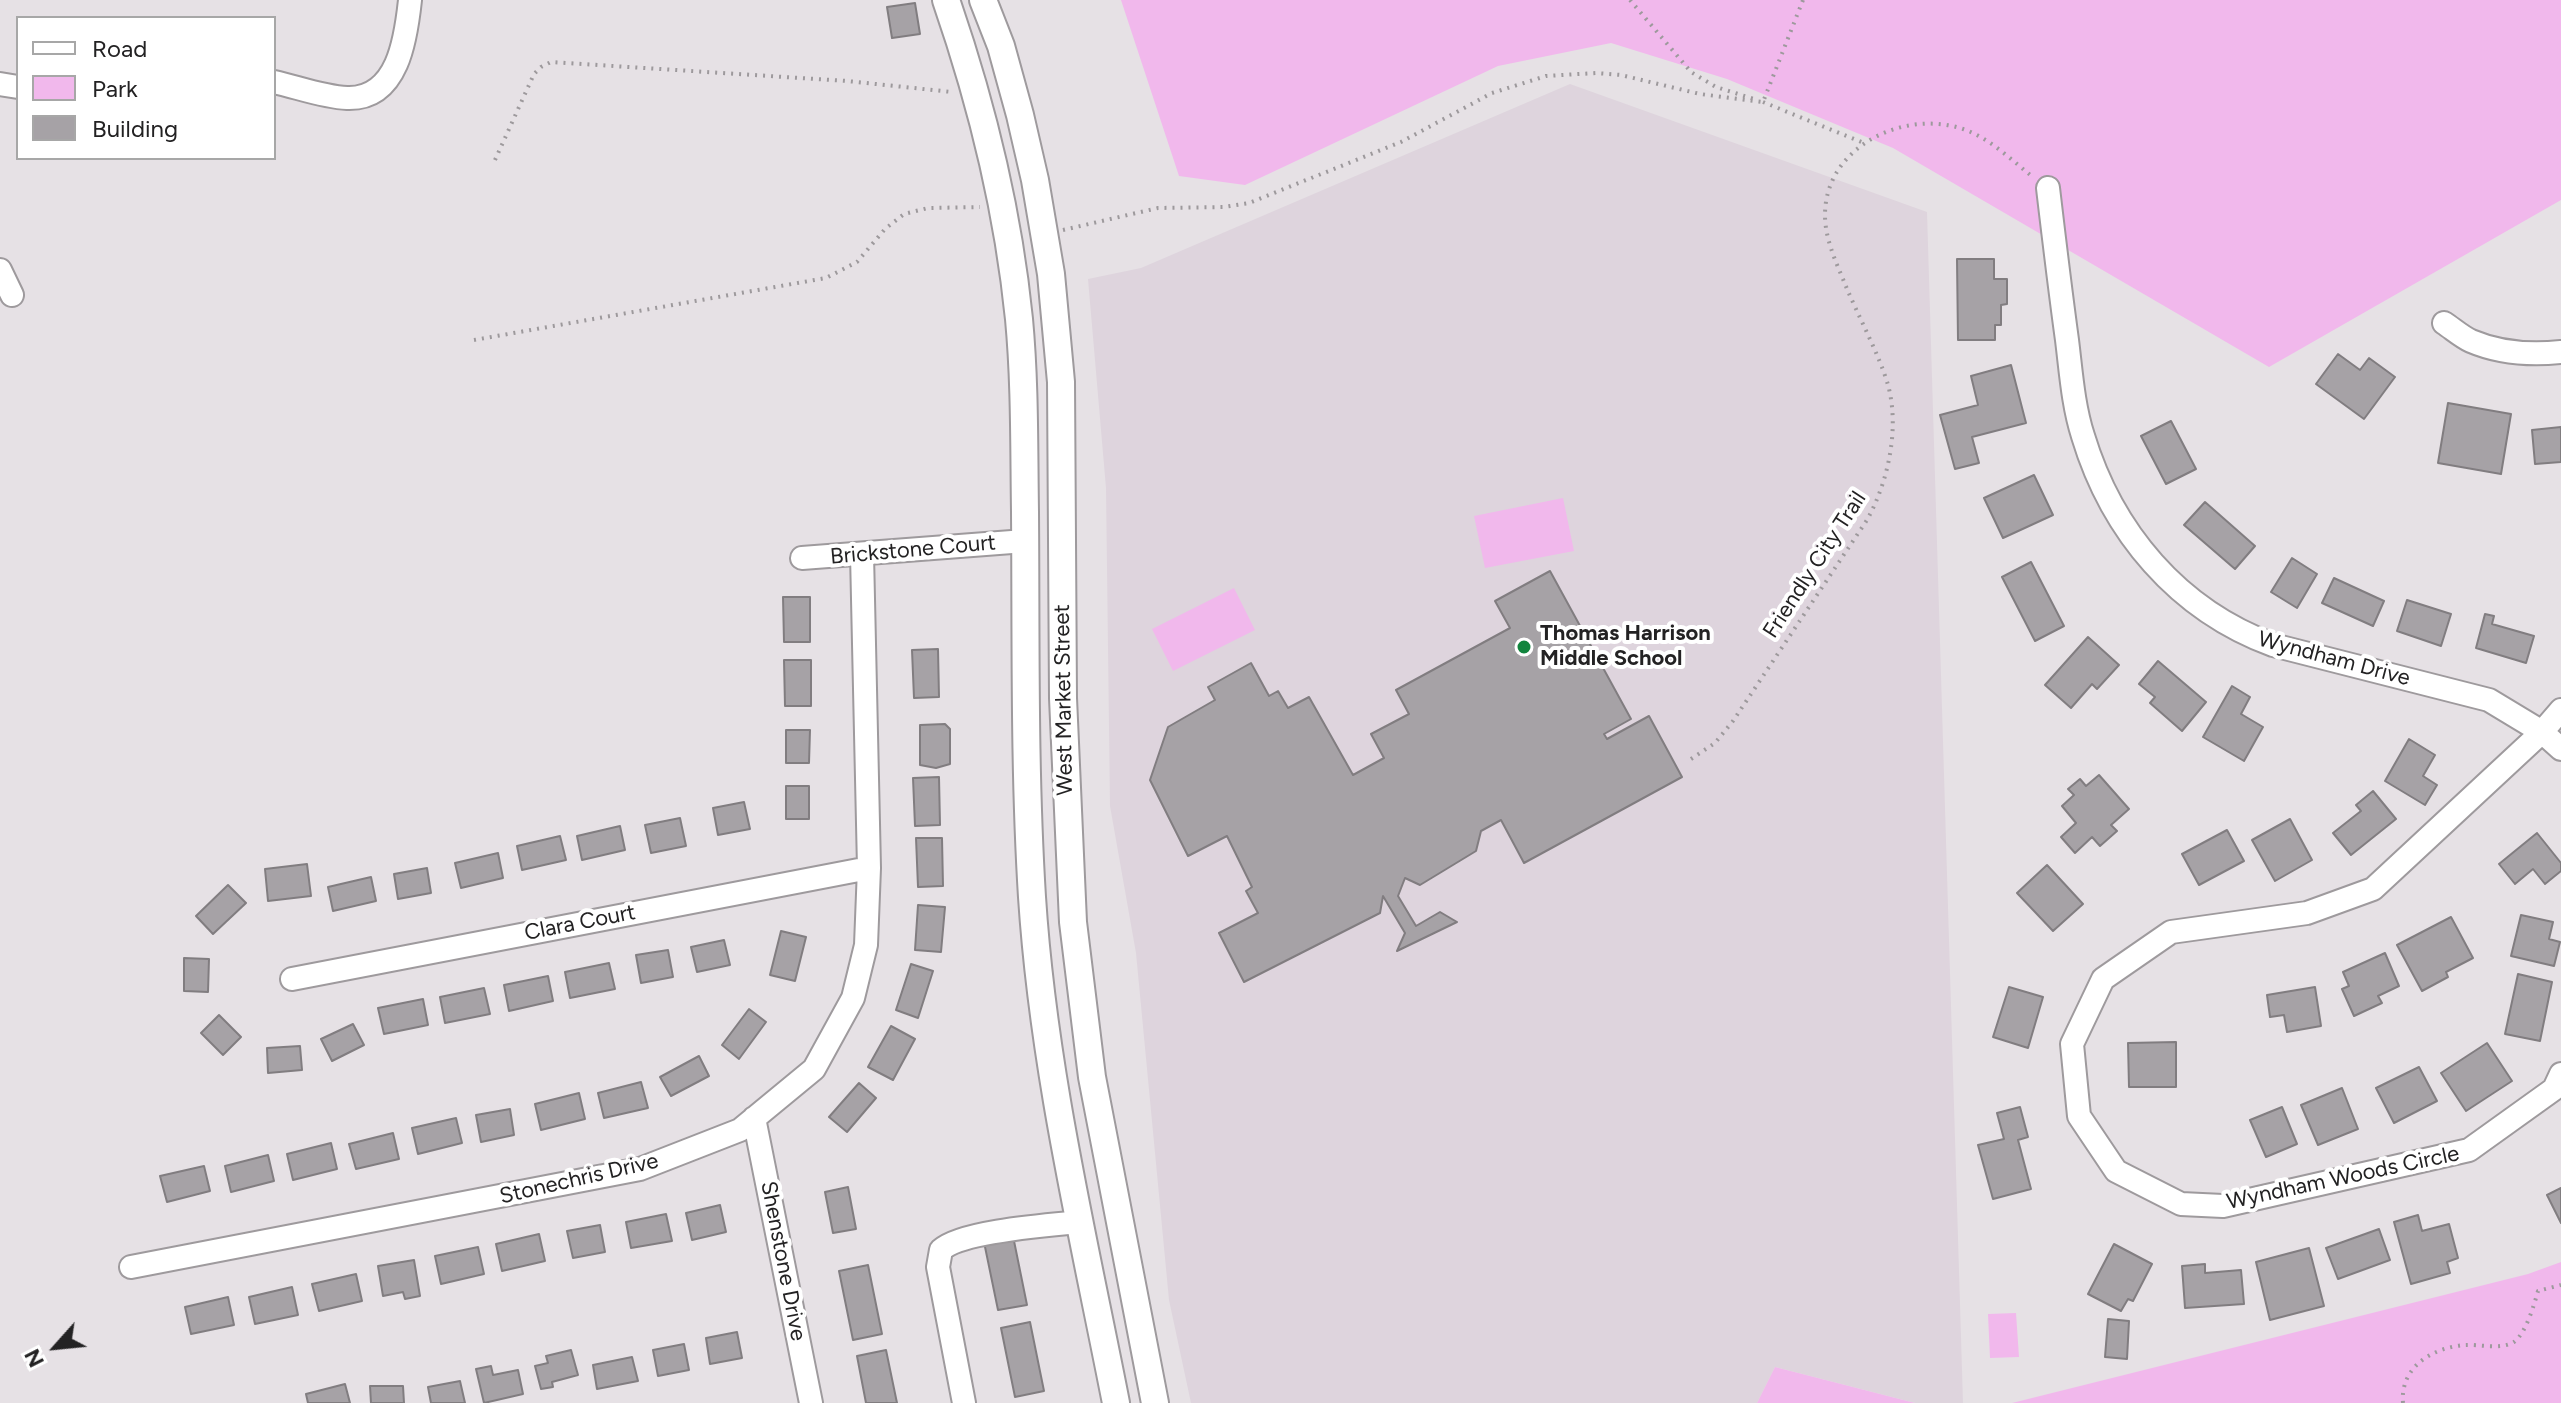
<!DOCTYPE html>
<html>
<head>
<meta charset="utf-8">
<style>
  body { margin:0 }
  #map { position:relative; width:2561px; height:1403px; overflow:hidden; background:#e6e1e5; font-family:Figtree,sans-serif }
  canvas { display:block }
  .legend { position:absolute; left:16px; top:16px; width:260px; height:144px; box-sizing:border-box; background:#fff; border:2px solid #a7a7a7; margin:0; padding:10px 14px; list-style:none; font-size:24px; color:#232223 }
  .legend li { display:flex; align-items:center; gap:16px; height:40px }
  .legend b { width:40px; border:2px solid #a7a7a7 }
  .north { position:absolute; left:16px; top:1307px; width:80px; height:80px; -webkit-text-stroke:6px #fff; paint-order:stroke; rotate:243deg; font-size:22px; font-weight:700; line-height:32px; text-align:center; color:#232223 }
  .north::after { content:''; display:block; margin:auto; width:28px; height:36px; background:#232223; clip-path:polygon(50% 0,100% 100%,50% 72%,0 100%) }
</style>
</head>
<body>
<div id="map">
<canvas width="2561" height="1403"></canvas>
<ul class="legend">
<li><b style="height:10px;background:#fff"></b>Road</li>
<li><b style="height:22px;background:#f1b8ec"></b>Park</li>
<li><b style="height:22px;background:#a6a2a6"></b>Building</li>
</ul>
<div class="north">N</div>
</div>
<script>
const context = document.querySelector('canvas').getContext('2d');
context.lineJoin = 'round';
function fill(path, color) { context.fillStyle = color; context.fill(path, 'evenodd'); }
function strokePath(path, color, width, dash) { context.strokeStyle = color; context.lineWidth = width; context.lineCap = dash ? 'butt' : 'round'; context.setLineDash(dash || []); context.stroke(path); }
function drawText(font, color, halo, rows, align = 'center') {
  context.font = font + ' Figtree,sans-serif'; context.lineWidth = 8; context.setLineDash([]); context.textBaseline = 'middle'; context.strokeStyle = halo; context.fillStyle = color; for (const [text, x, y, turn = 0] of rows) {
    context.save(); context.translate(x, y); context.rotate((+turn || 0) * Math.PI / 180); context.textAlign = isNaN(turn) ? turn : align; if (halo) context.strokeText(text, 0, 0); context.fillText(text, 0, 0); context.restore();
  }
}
const built = new Path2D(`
  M1570,84L1927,212L1963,1403H1915L1775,1367L1757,1403H1191L1169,1300L1136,953L1110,806L1106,488L1088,279L1141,268Z`);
const green = new Path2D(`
  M1121,0H2561V200L2269,367L1893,148L1727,79L1611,43L1498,66L1245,185L1179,176Z
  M1563,498L1574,551L1485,568L1474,516Z
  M1234,588L1255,630L1173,671L1152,629Z
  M2561,1262V1403H2012L2528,1274Z
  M2016,1313L2019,1357L1990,1358L1988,1314Z
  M1775,1367L1915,1403H1757Z`);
const building = new Path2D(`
  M915,3L920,34L892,38L887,7Z
  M1957,259H1994V279H2007V304L2001,305V325H1995V340H1958Z
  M2338,354L2360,370L2369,358L2395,377L2364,419L2316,384Z
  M2011,365L2026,423L1972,437L1979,463L1955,469L1940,415L1978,405L1971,376Z
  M2448,403L2511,414L2501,474L2438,463Z
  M2171,421L2196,469L2166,484L2141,436Z
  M2561,427V462L2535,464L2532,430Z
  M2034,475L2053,515L2003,538L1984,498Z
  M2205,502L2255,546L2235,569L2184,525Z
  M2292,558L2317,574L2297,608L2271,592Z
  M2031,562L2064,626L2035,641L2002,577Z
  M1550,571L1631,719L1604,734L1607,739L1649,716L1682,777L1524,863L1501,820L1481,831L1476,851L1420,885L1405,878L1398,896L1416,926L1440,912L1457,922L1397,951L1405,933L1383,896L1380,913L1244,982L1219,933L1258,913L1246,891L1252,887L1227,836L1188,856L1150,780L1168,727L1215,700L1208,687L1251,663L1269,696L1278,691L1288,708L1309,697L1353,775L1384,758L1371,734L1409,714L1396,690L1510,628L1495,601Z
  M2334,578L2384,601L2373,626L2322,603Z
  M783,597H810V642H784Z
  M2407,600L2451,614L2441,646L2397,631Z
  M2485,614L2494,616L2492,624L2534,636L2526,663L2476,648Z
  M2088,637L2119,665L2097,689L2092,684L2071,708L2045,685Z
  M938,649L939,697L914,698L912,650Z
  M784,660H811V706H785Z
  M2158,661L2206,702L2182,731L2150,703L2155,697L2139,684Z
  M2232,686L2250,697L2241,714L2263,727L2244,761L2203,737Z
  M945,724L950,729V764L936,768L920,765V725Z
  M786,730H810L809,763H786Z
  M2409,739L2435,755L2423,776L2437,785L2425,805L2385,781Z
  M2099,775L2129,809L2111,825L2117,831L2100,846L2092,837L2075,853L2061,837L2076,823L2062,806L2074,795L2068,789L2080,779L2086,786Z
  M939,777L940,825L915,826L913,778Z
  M786,786H809V819H786Z
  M2373,791L2396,819L2351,855L2333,833L2361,811L2356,805Z
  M744,802L750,829L718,835L713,808Z
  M680,818L686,846L651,853L645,825Z
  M2290,819L2312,860L2275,881L2252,840Z
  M620,826L625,850L582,860L577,836Z
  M2227,830L2244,861L2199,885L2182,854Z
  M2537,833L2561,863V871L2545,884L2533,869L2515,884L2499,864Z
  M560,836L566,860L522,870L517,846Z
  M916,838H942L943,886L918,887Z
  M498,853L503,878L461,888L455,863Z
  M307,864L311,896L268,901L265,869Z
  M2047,865L2083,904L2053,931L2017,893Z
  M427,868L431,893L398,899L394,874Z
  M371,877L376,901L333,911L328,887Z
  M228,885L246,903L213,934L196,916Z
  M918,905L945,907L941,952L915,950Z
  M2521,915L2553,922L2549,939L2560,942L2554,966L2511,956Z
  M2451,917L2473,958L2446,972L2448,977L2422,991L2397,945Z
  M781,931L806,937L795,981L770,975Z
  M724,940L730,965L697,972L691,947Z
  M668,950L673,977L641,983L636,955Z
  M2385,953L2399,986L2378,996L2382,1003L2354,1016L2342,989L2349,986L2343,972Z
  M184,958L209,959L208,992L184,991Z
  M609,963L615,989L570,998L565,972Z
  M911,964L933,971L918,1018L896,1010Z
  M2518,974L2552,982L2540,1041L2505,1034Z
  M548,976L553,1001L509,1011L504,985Z
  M2009,987L2043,997L2028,1048L1993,1037Z
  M2315,987L2321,1026L2287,1032L2284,1015L2270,1017L2267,995Z
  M484,988L490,1014L445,1023L440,997Z
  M423,999L428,1025L384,1034L378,1008Z
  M749,1009L766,1022L739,1059L722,1045Z
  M219,1015L241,1037L223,1055L201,1033Z
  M353,1024L364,1045L332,1061L321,1039Z
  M891,1026L915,1039L893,1080L868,1067Z
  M2176,1042V1087H2129L2128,1043Z
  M2487,1043L2512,1081L2466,1111L2441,1073Z
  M300,1046L302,1070L268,1073L267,1048Z
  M699,1056L709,1076L671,1096L660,1077Z
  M2419,1067L2437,1101L2394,1123L2376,1088Z
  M641,1082L648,1108L604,1118L598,1093Z
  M859,1083L876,1098L847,1132L829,1117Z
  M2342,1088L2358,1129L2318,1145L2301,1105Z
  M579,1093L585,1119L541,1130L535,1104Z
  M2020,1107L2028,1137L2018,1140L2031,1189L1993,1199L1978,1145L2004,1139L1997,1113Z
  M2282,1107L2297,1144L2266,1157L2250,1120Z
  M510,1109L514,1135L481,1142L476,1115Z
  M456,1118L462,1143L418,1154L412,1128Z
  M393,1133L399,1159L356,1169L349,1144Z
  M331,1143L337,1169L293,1180L287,1154Z
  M268,1155L274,1181L231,1192L225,1166Z
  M204,1166L210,1191L167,1202L160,1176Z
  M848,1187L856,1229L833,1233L825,1192Z
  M2561,1188V1223L2547,1195Z
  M720,1205L726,1232L692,1240L686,1213Z
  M666,1214L672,1241L631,1248L626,1222Z
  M2418,1215L2422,1231L2449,1224L2458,1258L2447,1262L2450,1273L2411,1284L2394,1222Z
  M600,1225L605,1252L573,1258L567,1231Z
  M2379,1229L2390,1260L2338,1279L2326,1248Z
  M539,1234L545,1261L502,1271L496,1244Z
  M1013,1236L1027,1305L998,1310L984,1242Z
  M2114,1244L2152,1264L2133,1301L2128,1299L2121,1311L2088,1294Z
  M478,1247L484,1274L441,1284L435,1256Z
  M2309,1248L2324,1306L2270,1320L2256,1262Z
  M414,1260L420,1296L405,1299L403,1292L383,1296L378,1266Z
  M2205,1264V1273L2241,1270L2244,1304L2185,1308L2182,1266Z
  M868,1265L882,1334L853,1340L839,1271Z
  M356,1274L362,1301L319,1311L312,1284Z
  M292,1287L298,1315L255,1324L249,1297Z
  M228,1297L234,1325L191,1334L185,1307Z
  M2108,1319L2129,1321L2127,1359L2105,1357Z
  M1030,1322L1044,1391L1015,1397L1001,1328Z
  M737,1332L742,1358L710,1364L706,1338Z
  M684,1344L689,1370L658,1376L653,1350Z
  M571,1350L578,1375L552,1382L553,1387L541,1389L535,1366L548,1363L546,1356Z
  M886,1350L897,1403H866L857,1356Z
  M632,1357L638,1381L597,1389L593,1365Z
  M491,1366L493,1375L518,1370L523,1394L484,1403L476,1369Z
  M460,1381L465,1403H431L428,1387Z
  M345,1384L350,1403H308L306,1394Z
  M370,1386H403L404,1403H371Z`);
const path = new Path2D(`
  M1630,0L1691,72L1716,87L1754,99
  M1763,102L1864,143
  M495,160L534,74L541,67L551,62L847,81L952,92
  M1063,230L1158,208L1224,207L1249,203L1401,142L1492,93L1546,76L1596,73L1621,75L1700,94L1763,102L1803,0
  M474,340L826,278L857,262L885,229L904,214L928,208L980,207
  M1691,759L1715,743L1733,721L1867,520C1888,482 1900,429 1888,385C1879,354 1858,316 1845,284C1836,262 1825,239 1825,215C1825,146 1905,109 1963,129C1990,138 2011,160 2033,177
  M2403,1403C2400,1367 2432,1348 2464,1345C2479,1344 2501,1350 2514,1342C2526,1333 2534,1305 2538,1291L2561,1285`);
const minor = new Path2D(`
  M274,82C297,87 323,97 347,98C398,100 406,38 410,0
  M0,84L18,87
  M2048,188C2054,239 2060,289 2067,340C2071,372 2073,405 2083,436C2112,532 2178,610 2273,645L2489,700L2542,732L2561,710
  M0,270L12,295
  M2444,323C2453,329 2462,337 2471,341C2499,353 2532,355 2561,352
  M802,558L1025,541
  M2561,749L2542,732L2373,889L2307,913L2171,932L2103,979L2072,1044L2079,1116L2116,1171L2181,1204L2223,1206L2469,1150L2554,1089L2561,1074
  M292,979L869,868
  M754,1118L811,1403
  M131,1267L640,1169L740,1130L814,1069L853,998L866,945L869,868L862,554
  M964,1403L938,1267L941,1250C961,1231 1050,1225 1080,1222`);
const major = new Path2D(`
  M946,0C982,104 1008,210 1019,319C1025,383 1024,447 1025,512C1026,640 1024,768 1032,897C1043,1067 1083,1235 1116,1403
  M983,0L1001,46L1020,115L1035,180L1051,274L1061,382L1063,698L1073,922L1092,1077L1155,1403`);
const markers = [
  [1524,647,8,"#11843d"]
];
const streetNames = [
  ["Brickstone Court",913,550,-5],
  ["Friendly City Trail",1815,565,-57],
  ["Wyndham Drive",2334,659,15],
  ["West Market Street",1064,700,-91],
  ["Clara Court",580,923,-11],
  ["Wyndham Woods Circle",2343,1178,-12],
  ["Stonechris Drive",579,1179,-13],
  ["Shenstone Drive",783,1261,79]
];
const poiNames = [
  ["Thomas Harrison",1540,634],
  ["Middle School",1540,659]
];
fill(built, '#ded4dd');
fill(green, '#f1b8ec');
fill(building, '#a6a2a6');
strokePath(building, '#817d80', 2);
strokePath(minor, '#9e9a9d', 26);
strokePath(major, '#9e9a9d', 30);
strokePath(path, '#9d999c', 4, [2, 6]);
strokePath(minor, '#fff', 22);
strokePath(major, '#fff', 26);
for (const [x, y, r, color] of markers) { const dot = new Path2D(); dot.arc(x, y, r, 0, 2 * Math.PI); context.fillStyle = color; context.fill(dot); strokePath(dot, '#fff', 3); }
drawText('22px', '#232223', '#fff', streetNames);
drawText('bold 22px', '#232223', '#fff', poiNames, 'left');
</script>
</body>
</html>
